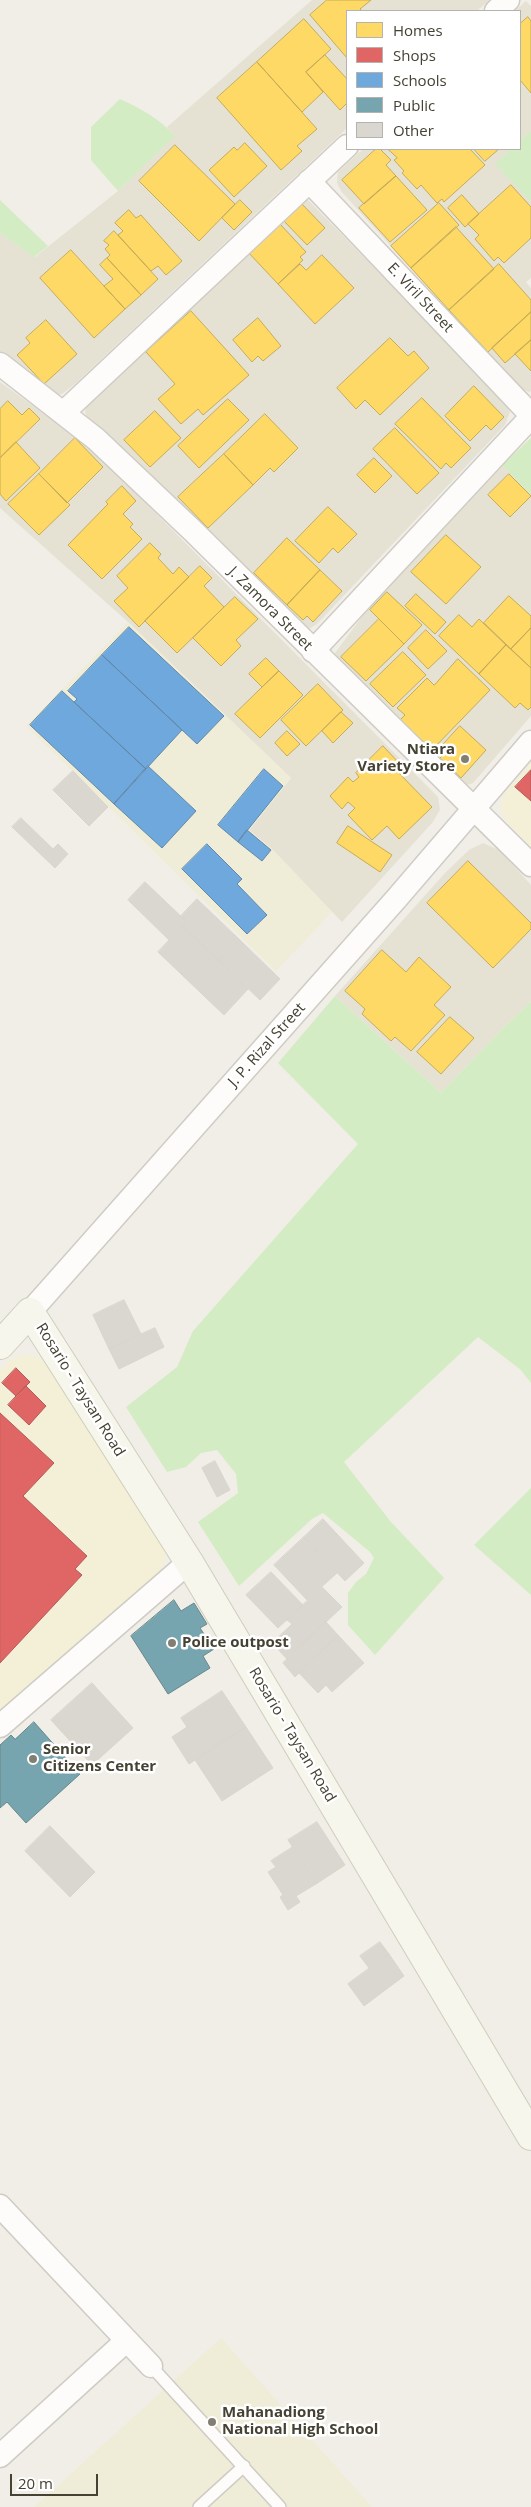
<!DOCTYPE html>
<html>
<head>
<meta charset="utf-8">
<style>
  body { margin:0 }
  #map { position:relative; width:531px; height:2507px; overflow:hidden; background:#f0eee6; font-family:"Open Sans",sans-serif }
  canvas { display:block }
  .legend { position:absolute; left:346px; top:10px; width:175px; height:140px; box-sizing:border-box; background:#fff; border:1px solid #b5b3ad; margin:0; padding:6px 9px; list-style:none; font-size:15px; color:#454233 }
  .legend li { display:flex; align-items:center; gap:10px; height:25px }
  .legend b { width:25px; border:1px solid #b5b3ad }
  .scale { position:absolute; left:10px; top:2474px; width:88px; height:22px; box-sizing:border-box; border:2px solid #454233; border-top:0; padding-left:6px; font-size:15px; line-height:18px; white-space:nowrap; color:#454233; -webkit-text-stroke:4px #fff; paint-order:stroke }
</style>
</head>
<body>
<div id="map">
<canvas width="531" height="2507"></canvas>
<ul class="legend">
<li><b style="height:14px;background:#ffd966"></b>Homes</li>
<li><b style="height:14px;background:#e06666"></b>Shops</li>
<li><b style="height:14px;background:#6fa8dc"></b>Schools</li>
<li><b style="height:14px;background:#76a5af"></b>Public</li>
<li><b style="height:14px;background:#d9d7cf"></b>Other</li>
</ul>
<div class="scale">20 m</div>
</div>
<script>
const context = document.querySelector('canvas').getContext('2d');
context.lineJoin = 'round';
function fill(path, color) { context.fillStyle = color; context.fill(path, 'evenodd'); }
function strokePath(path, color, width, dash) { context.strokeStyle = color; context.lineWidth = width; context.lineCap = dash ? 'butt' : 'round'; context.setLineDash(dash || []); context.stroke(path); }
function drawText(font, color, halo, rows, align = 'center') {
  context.font = font + ' "Open Sans",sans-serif'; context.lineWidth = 5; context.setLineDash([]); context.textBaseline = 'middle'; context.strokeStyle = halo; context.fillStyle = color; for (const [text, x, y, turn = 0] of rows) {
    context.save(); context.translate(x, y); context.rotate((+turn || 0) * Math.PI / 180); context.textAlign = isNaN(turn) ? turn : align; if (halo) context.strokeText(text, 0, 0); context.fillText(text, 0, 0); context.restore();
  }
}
const residential = new Path2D(`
  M312,0H489L477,11H347V128L76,383L62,394L55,395L50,393L0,353V233L35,257L118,191L174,136L167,127Z
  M526,1L531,6V133L529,132L520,141V11H515Z
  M363,149H511L496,164L531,202V278L526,282L531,288V391L529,392L519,388L341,191L337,183L338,172Z
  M307,199L504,400L510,412L505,425L317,624L309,629L304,628L88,421L85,412L86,405Z
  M0,382L90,447L438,797L440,810L432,823L342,922L273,850L249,830L291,778L128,622L0,508Z
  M502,465L531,494V716L473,783L464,786L336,659L335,653L367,610Z
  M483,843L499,850L531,885V1002L507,1024L441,1093L335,996L445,873L469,850Z`);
const commercial = new Path2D(`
  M531,763V847L507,822L500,808L504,794Z
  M31,1355L41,1359L54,1372L166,1551L164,1563L158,1573L0,1711V1370L7,1362L18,1356Z`);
const education = new Path2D(`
  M128,622L291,778L249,830L273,850L332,912L276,971L26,726Z
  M221,2338L372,2507H34Z`);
const green = new Path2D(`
  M120,99C140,108 160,119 175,136L118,191L91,160V127Z
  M530,131L531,133V202L495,164L511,149H520V141Z
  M0,200L48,246L34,257L0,233Z
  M531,438V494L502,465Z
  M335,996L441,1093L507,1024L531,1002V1383L521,1370L478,1337L344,1462L391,1522L444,1578L375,1655L348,1625V1593L356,1582L366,1574L374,1558L370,1552L323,1513L312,1519L239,1586L198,1522L238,1493L236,1474L217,1450L201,1453L186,1467L167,1472L126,1407L177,1367L193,1331L358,1144L278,1063Z
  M531,1488V1595L474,1545Z`);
const homes = new Path2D(`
  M327,0H371L360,9L362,11H347V58L310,15Z
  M528,17L531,21V93L520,80V24Z
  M304,19L331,49L306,72L323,92L302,112L257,62Z
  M325,55L347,79V103L340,110L306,72Z
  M257,62L317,129L297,146L302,151L281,170L217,98Z
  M245,143L267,166L234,197L209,170L234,147L237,150Z
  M175,145L235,204L199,241L139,181Z
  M376,149H380L391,160L386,165L396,176L364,204L342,180Z
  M388,149H470L485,165L444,202L442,199L437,203L421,185L417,189L402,173L404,171L394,160L397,158Z
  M474,149H499L485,161Z
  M396,176L427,210L390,242L359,208Z
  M511,185L531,207V238L504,263L498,257L494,261L475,239L479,235L468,224Z
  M462,195L479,214L465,227L448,208Z
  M240,200L252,212L234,230L222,218Z
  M301,203L325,228L307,245L283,220Z
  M439,203L459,225L411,268L391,246Z
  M129,210L136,218L141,215L182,261L166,275L158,266L151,271L118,235L123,231L115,223Z
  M280,224L306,252L300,257L303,260L278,284L247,251Z
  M456,227L494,269L449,310L411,268Z
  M114,231L158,279L141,295L107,258L110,255L105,249L109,245L104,241Z
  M71,250L125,309L94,338L40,278Z
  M322,255L354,288L315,324L278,284L300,264L306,270Z
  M107,258L141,295L125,309L104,286L113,279L100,265Z
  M499,264L531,300V312L488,352L449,310Z
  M191,311L249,375L203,415L198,409L181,424L158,399L175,384L146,352Z
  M531,312V340L505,363L492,348Z
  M258,318L281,346L263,361L258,356L252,362L233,340Z
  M46,320L77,354L44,384L17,355L30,343L26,338Z
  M390,338L408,356L414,351L429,368L380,415L365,400L356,409L337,388Z
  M531,340V371L515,354Z
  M474,386L504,417L491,430L486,425L470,441L445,416Z
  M422,398L471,448L451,468L446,463L441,469L395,424Z
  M228,399L249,420L199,468L178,446Z
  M8,401L22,415L29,408L40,419L0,458V409Z
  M155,411L181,438L150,467L124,440Z
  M265,414L298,448L274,472L270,468L253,485L224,454Z
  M395,428L439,473L417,494L373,449Z
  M75,438L103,467L67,503L39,474Z
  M16,442L40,468L6,501L0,494V458Z
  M224,454L253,485L208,528L178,497Z
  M374,458L392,476L375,493L357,475Z
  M39,474L70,505L39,535L8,504Z
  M509,474L531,496L510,517L488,495Z
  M122,486L136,501L123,514L133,524L130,527L142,539L102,579L68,545L108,504L106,502Z
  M328,507L357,534L338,553L333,548L319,563L295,541Z
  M446,535L481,567L446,604L411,572Z
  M287,538L320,570L287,605L254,573Z
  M150,543L161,554L158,558L173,574L179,567L189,577L139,627L114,601L128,588L117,576Z
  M200,566L212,578L204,586L224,607L177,653L145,621Z
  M320,570L342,591L313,622L307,616L303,620L287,605Z
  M387,592L422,625L404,644L370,610Z
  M416,594L446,622L435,634L405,606Z
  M509,596L531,616V628L511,649L484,623Z
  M235,597L258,619L236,640L241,646L221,666L193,638Z
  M459,615L472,627L479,619L506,645L479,674L439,636Z
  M379,619L404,644L366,681L341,657Z
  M531,628V668L511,649Z
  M426,630L447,651L428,669L408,648Z
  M506,645L531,668V707L528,710L520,703L515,708L479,674Z
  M403,652L426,675L393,707L370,684Z
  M266,658L279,671L262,687L249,674Z
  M458,659L490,690L432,750L400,720L405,715L397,708L427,678L434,685Z
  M279,671L303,695L260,738L235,714Z
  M318,684L343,710L306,746L281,720Z
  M341,712L353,723L333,743L322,731Z
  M460,726L486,750L461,778L440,758L445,753L440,748Z
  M287,731L300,744L287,756L275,743Z
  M383,746L399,763L395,769L432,807L399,839L387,826L372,840L348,815L355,808L348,802L342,809L330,796L348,777L353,782L359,777L356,773Z
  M348,826L392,855L380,872L337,843Z
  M468,861L531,923V929L493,968L427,903Z
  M382,950L406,972L419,957L451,987L434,1005L445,1015L411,1051L395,1037L391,1041L362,1014L365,1009L345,991Z
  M450,1017L474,1038L441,1074L417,1052Z`);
const shops = new Path2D(`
  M531,770V801L515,787Z
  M16,1368L30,1382L16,1396L2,1383Z
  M26,1386L46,1406L29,1425L8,1405Z
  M0,1413L54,1463L23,1496L87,1556L75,1569L82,1575L0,1663Z`);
const schools = new Path2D(`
  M129,627L224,716L197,744L102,655Z
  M102,655L182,730L146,769L74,702L77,699L68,691Z
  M62,691L146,769L114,804L30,725Z
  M148,766L196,811L162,848L114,804Z
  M264,769L283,786L238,842L218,825Z
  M247,830L271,850L262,861L238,842Z
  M207,844L242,879L237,884L267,915L247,934L182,869Z`);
const public = new Path2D(`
  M174,1600L181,1611L194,1603L207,1624L200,1628L214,1649L203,1656L210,1668L168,1694L131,1636Z
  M34,1722L80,1774L26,1823L7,1802L0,1808V1745L11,1735L15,1739Z`);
const building = new Path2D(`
  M73,771L108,807L89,826L53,790Z
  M21,818L53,849L58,844L68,854L55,868L12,827Z
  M145,882L187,922L169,940L128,900Z
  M197,899L240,940L219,961L183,926L187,922L181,916Z
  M183,926L248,989L224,1015L158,952Z
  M240,940L280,979L260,1000L219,961Z
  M124,1300L141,1334L109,1349L93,1315Z
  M155,1328L164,1347L119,1369L109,1349Z
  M215,1461L230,1490L217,1497L202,1468Z
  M323,1519L364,1563L345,1581L304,1537Z
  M304,1537L337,1573L307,1600L274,1565Z
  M271,1572L303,1605L278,1628L246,1595Z
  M322,1587L342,1607L287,1659L272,1643L292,1624L287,1620Z
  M326,1622L338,1635L295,1677L283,1663Z
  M338,1635L364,1663L332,1692L326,1685L318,1693L299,1673Z
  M92,1683L133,1728L92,1765L51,1720Z
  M222,1691L246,1727L189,1764L172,1737L187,1727L181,1718Z
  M246,1727L273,1768L222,1801L195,1760Z
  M317,1822L345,1865L316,1884L288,1840Z
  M50,1826L95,1872L70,1897L25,1851Z
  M293,1847L316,1884L296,1896L300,1902L288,1910L280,1897L283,1895L268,1872L276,1867L271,1861Z
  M380,1942L389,1954L369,1968L360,1956Z
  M389,1954L404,1976L364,2006L348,1984Z`);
const service = new Path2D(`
  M151,2366L280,2507
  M199,2507L244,2466`);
const minor = new Path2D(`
  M496,11L508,0
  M309,181L531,415
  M0,364L96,439L193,531L531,865
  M64,412L347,146
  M313,651L531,417
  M30,1312L397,898L531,742
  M0,1726L189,1562
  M0,2206L151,2366
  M0,2456L126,2341`);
const secondary = new Path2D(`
  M0,1345L30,1312L189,1562L531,2136`);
const markers = [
  [465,759,5,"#817e72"],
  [172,1643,5,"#817e72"],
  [33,1759,5,"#817e72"],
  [212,2422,5,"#817e72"]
];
const streetNames = [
  ["E. Viril Street",420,298,47],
  ["J. Zamora Street",270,609,45],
  ["J. P. Rizal Street",267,1045,-48],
  ["Rosario - Taysan Road",80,1390,58],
  ["Rosario - Taysan Road",292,1735,59]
];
const poiNames = [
  ["Ntiara",455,750,"right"],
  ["Variety Store",455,767,"right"],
  ["Police outpost",182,1643],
  ["Senior",43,1750],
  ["Citizens Center",43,1767],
  ["Mahanadiong",222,2413],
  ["National High School",222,2430]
];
fill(residential, '#e5e2d3');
fill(commercial, '#f4efd7');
fill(education, '#efedd7');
fill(green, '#d4ecc3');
fill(homes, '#ffd966');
strokePath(homes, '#c7ac57', 1);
fill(shops, '#e06666');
strokePath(shops, '#b25b57', 1);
fill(schools, '#6fa8dc');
strokePath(schools, '#6289a9', 1);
fill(public, '#76a5af');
strokePath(public, '#67878a', 1);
fill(building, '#d9d7cf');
strokePath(building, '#d8d6cc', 1);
strokePath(service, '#ceccc4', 14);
strokePath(minor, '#ceccc4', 25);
strokePath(secondary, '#cfcebd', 30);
strokePath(service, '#fdfcfb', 11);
strokePath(minor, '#fdfcfb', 22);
strokePath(secondary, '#f6f6ed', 28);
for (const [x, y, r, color] of markers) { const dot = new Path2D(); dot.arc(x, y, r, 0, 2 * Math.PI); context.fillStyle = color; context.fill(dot); strokePath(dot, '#fff', 2); }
drawText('15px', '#454233', '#fff', streetNames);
drawText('bold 15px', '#454233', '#fff', poiNames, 'left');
</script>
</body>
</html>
